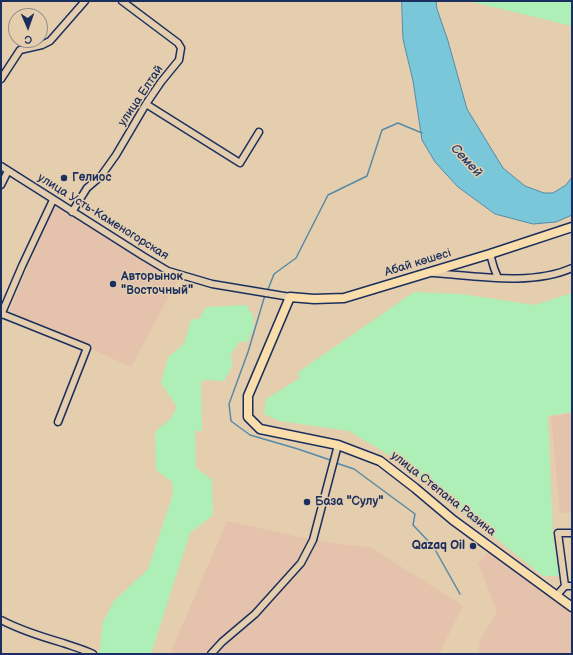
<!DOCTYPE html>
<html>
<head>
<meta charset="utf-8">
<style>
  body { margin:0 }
  #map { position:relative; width:573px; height:655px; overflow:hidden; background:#e5ceae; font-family:"Balsamiq Sans",sans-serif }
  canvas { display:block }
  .frame { position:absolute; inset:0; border:2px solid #1b2f5e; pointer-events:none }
  .north { position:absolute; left:8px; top:8px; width:40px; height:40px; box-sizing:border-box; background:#e5ceae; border:1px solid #948e8e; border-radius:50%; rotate:178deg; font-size:11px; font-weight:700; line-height:16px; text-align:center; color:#1b2f5e }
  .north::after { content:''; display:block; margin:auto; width:14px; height:18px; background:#1b2f5e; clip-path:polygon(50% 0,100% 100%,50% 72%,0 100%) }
</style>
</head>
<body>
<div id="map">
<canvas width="573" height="655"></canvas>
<div class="frame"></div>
<div class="north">С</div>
</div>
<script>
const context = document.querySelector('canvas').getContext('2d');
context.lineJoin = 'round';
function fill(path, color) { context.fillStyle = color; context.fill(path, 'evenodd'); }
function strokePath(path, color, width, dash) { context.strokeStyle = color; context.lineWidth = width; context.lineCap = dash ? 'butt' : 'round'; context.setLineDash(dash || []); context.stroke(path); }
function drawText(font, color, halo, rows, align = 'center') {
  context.font = font + ' "Balsamiq Sans",sans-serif'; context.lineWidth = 3; context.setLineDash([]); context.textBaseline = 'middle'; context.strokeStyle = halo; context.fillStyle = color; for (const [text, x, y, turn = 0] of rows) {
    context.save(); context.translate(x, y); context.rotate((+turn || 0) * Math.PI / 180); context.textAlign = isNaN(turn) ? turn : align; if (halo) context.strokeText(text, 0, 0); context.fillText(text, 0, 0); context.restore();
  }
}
const built = new Path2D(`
  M55,203L177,281L131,367L9,311Z
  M572,413V512L560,513L551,417Z
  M227,521L313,540L372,548L463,606L439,654H170Z
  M489,552L547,591L572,613V654H478L480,640L497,612L478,563Z`);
const green = new Path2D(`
  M468,1H572V26Z
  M414,292L461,294L535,305L572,293V412L548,416L553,536L559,576H543L399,461L349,431L279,421L264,414L266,399L300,378L297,373Z
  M246,305L254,317L253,329L247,342H239L231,355L232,367L224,381L205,380L201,382L202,431H195L196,468L212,480L213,515L190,533L151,654H99L103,622L114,601L148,569L173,494L172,482L156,470L155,432L170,419L177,407L161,383L168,357L184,344L191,319H199L206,307Z`);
const water = new Path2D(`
  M402,1H436L437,9L448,41L467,109L503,168L525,186L544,193H553L566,185L572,177V215L556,222L533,224L495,214L458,187L435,162L422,140L413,81L403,39Z`);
const stream = new Path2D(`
  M267,292L274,274L296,258L328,195L367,176L382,130L398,123L422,133
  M265,295L248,352L229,404L231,421L250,435L298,449L333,461
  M336,463L354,469L415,514L413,525L433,546L460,594`);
const minor = new Path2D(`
  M1,79L20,50L42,45L50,41L85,1
  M146,104L240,163L259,132
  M1,166L143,256L168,271L212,284L290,297
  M1,185L8,171
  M72,212L87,188L101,176L116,155L146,104L161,82L179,60L181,48L178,43L122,1
  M490,254L494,268L498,278
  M433,273C476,276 532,286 572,268
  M2,314L87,348L58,422
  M1,315L22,266L53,200
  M565,586L558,533H572
  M557,595L565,586H572
  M1,620C20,630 42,637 63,643C74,647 83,649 93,654
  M211,654L222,642L255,614L301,563L313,540L338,445`);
const major = new Path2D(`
  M572,227L490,254L344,298L314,299L290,297L248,396V417L260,429L338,445L380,461L415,488L453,520L572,607`);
const markers = [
  [64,178,4,"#1b2f5e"],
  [113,284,4,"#1b2f5e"],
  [307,502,4,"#1b2f5e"],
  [473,546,4,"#1b2f5e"]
];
const streetNames = [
  ["улица Елтай",141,96,-56],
  ["улица Усть-Каменогорская",103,217,32],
  ["Абай көшесі",418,263,-17],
  ["улица Степана Разина",443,494,38]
];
const poiNames = [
  ["Гелиос",72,178],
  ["Авторынок",121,277],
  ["\"Восточный\"",121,291],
  ["База \"Сулу\"",315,502],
  ["Qazaq Oil",465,546,"right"]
];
const waterNames = [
  ["Семей",466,161,47]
];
fill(built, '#e4c2ab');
fill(green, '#aeefb7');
fill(water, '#7bc7da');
strokePath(water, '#558aa8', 1);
strokePath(stream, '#558aa8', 1.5);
strokePath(minor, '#1b2f5e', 9);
strokePath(major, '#1b2f5e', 11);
strokePath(minor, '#e5ceae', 6);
strokePath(major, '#f9ddab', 8);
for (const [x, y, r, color] of markers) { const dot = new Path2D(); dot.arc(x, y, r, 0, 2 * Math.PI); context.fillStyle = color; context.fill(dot); strokePath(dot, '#e5ceae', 1.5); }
drawText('12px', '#1b2f5e', '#e5ceae', streetNames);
drawText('bold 12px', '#1b2f5e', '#e5ceae', poiNames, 'left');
drawText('italic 13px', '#253e6a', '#e5ceae', waterNames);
</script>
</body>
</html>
